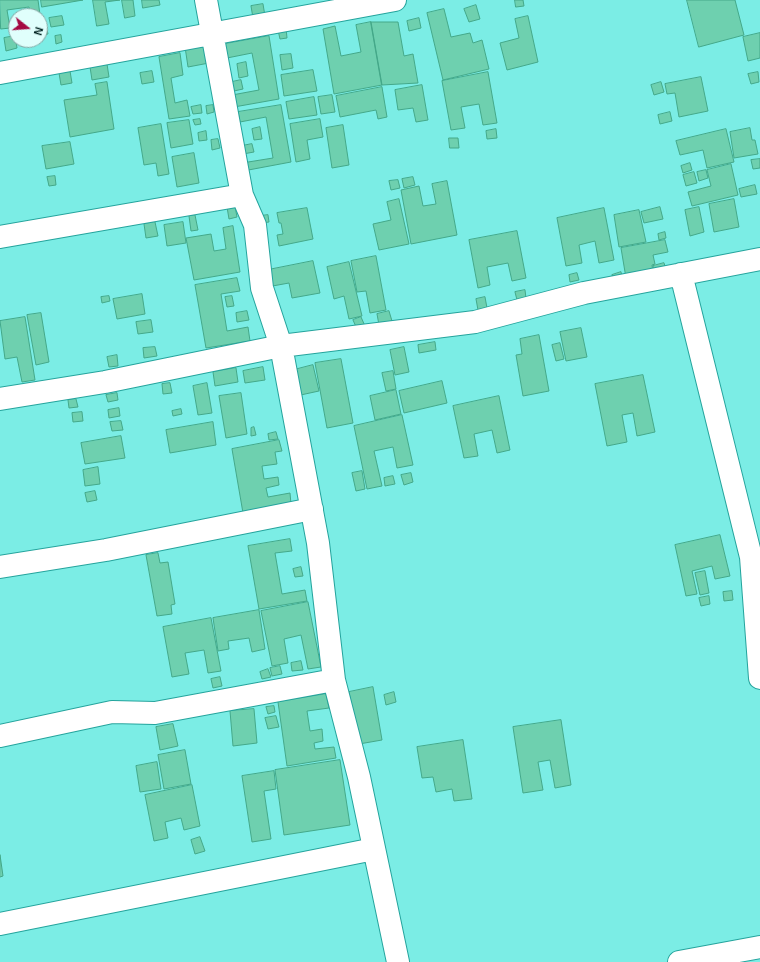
<!DOCTYPE html>
<html>
<head>
<meta charset="utf-8">
<style>
  body { margin:0 }
  #map { position:relative; width:760px; height:962px; overflow:hidden; background:#7bede5; font-family:Helvetica,sans-serif }
  canvas { display:block }
  .north { position:absolute; left:8px; top:8px; width:40px; height:40px; box-sizing:border-box; background:#e0fffc; border:1px solid #86a7a4; border-radius:50%; rotate:107deg; font-size:11px; font-weight:700; line-height:16px; text-align:center; color:#002220 }
  .north::after { content:''; display:block; margin:auto; width:14px; height:18px; background:#a40942; clip-path:polygon(50% 0,100% 100%,50% 72%,0 100%) }
</style>
</head>
<body>
<div id="map">
<canvas width="760" height="962"></canvas>
<div class="north">N</div>
</div>
<script>
const context = document.querySelector('canvas').getContext('2d');
context.lineJoin = 'round';
function fill(path, color) { context.fillStyle = color; context.fill(path, 'evenodd'); }
function strokePath(path, color, width, dash) { context.strokeStyle = color; context.lineWidth = width; context.lineCap = dash ? 'butt' : 'round'; context.setLineDash(dash || []); context.stroke(path); }
const building = new Path2D(`
  M0,0H38L40,15L31,16L29,7L7,10L10,28L1,29Z
  M41,0H83L42,7Z
  M93,0H120L105,2L109,24L97,26Z
  M122,0H133L135,16L125,18Z
  M142,0H159L160,5L143,8Z
  M515,0H523L524,6L516,7Z
  M687,0H735L744,35L699,47Z
  M263,4L265,16L253,18L251,6Z
  M476,5L480,19L469,22L464,9Z
  M444,9L451,37L470,33L473,43L482,40L489,69L443,80L427,13Z
  M62,16L64,25L51,27L49,18Z
  M528,16L538,62L507,70L500,43L519,38L515,19Z
  M419,18L421,28L409,31L407,21Z
  M45,20L48,34L40,35V21Z
  M371,22L382,85L334,94L323,29L335,26L341,56L361,52L356,25Z
  M371,22H398L404,56L413,54L418,83L382,85Z
  M286,28L287,38L280,39L278,30Z
  M760,33V58L748,61L743,37Z
  M61,35L62,42L56,44L55,36Z
  M15,36L17,48L6,51L4,38Z
  M269,36L279,99L234,107L232,95L259,90L252,53L227,58L225,44Z
  M205,37L209,63L188,67L184,40Z
  M180,53L183,75L171,78L175,103L187,100L190,116L169,119L159,57Z
  M291,54L293,68L282,70L280,55Z
  M246,62L248,76L239,78L237,64Z
  M107,64L109,77L92,80L90,67Z
  M313,70L317,91L284,96L281,75Z
  M70,71L72,83L61,85L59,73Z
  M152,71L154,82L142,84L140,73Z
  M488,72L497,123L483,125L479,104L461,107L465,128L451,130L442,81Z
  M758,72L759,82L751,84L748,74Z
  M701,77L708,111L679,117L675,93L667,94L665,84Z
  M241,80L243,89L234,91L232,82Z
  M107,82L114,129L70,137L64,100L97,95L95,84Z
  M661,82L664,92L654,95L651,85Z
  M422,85L428,120L416,122L413,108L398,110L395,90Z
  M382,87L387,117L378,119L376,110L340,117L336,96Z
  M332,95L335,112L321,114L318,97Z
  M314,97L317,115L289,119L286,102Z
  M201,105L202,113L193,114L191,107Z
  M213,105L214,112L207,114L206,106Z
  M281,105L291,162L243,171L242,163L273,158L266,117L240,122L238,112Z
  M670,112L672,121L660,124L658,115Z
  M200,119L201,124L195,125L193,120Z
  M320,119L323,137L307,140L310,159L296,162L290,124Z
  M189,120L193,144L171,148L167,123Z
  M161,124L169,174L158,176L156,163L144,165L138,128Z
  M343,125L349,165L332,168L326,128Z
  M260,127L262,139L254,140L252,129Z
  M750,128L752,140H755L758,154L734,158L730,132Z
  M496,129L497,138L487,139L486,131Z
  M726,129L734,162L707,168L703,150L680,155L676,141Z
  M206,131L207,140L199,141L198,133Z
  M449,138H458L459,148H450Z
  M218,139L220,148L212,150L211,140Z
  M70,142L74,164L46,169L42,146Z
  M252,144L254,152L243,154L242,146Z
  M194,153L199,183L177,187L172,157Z
  M760,159V168L753,169L751,160Z
  M690,163L692,170L683,173L681,166Z
  M731,164L738,195L692,206L688,192L711,186L707,170Z
  M706,170L708,178L699,181L697,172Z
  M694,172L697,183L686,186L683,175Z
  M55,176L56,185L49,186L47,177Z
  M413,177L415,185L404,188L402,179Z
  M398,180L400,188L391,190L389,181Z
  M447,181L457,235L411,244L401,190L419,186L423,206L436,204L432,184Z
  M755,185L757,194L741,197L739,189Z
  M399,199L409,244L379,250L373,224L391,220L387,202Z
  M734,199L739,227L714,232L709,204Z
  M235,206L237,217L229,219L227,207Z
  M660,207L663,219L644,223L641,212Z
  M699,207L704,232L690,236L685,210Z
  M307,208L313,239L279,246L277,235L283,234L281,223H279L277,213Z
  M604,208L614,260L599,263L595,241L579,245L582,263L566,266L557,218Z
  M639,210L646,242L619,247L614,215Z
  M195,215L198,230L191,231L189,216Z
  M268,215L269,222L262,223L261,216Z
  M155,222L158,236L146,238L144,224Z
  M183,222L186,243L167,246L164,225Z
  M233,226L240,272L194,280L186,238L211,234L214,251L226,249L223,228Z
  M517,231L526,278L512,281L508,263L487,267L490,285L478,288L469,240Z
  M665,232L666,238L659,240L658,234Z
  M665,240L668,252L653,255L655,264L652,265L653,273L626,278L621,248Z
  M376,256L386,310L370,313L366,291L357,292L351,261Z
  M313,261L320,293L292,298L289,283L267,287L263,271Z
  M349,262L362,316L349,319L344,296L334,299L327,267Z
  M664,263L667,272L655,276L653,266Z
  M621,272L623,281L615,284L612,275Z
  M577,273L579,280L570,282L569,275Z
  M237,278L240,291L221,294L227,331L248,327L250,341L206,348L195,285Z
  M525,290L526,298L517,300L515,292Z
  M142,294L145,314L117,319L113,299Z
  M109,296L110,301L102,303L101,297Z
  M232,296L234,306L227,307L225,297Z
  M485,297L487,308L478,310L476,299Z
  M247,311L249,320L237,322L236,313Z
  M389,311L392,321L379,325L377,314Z
  M41,313L49,362L36,365L27,315Z
  M25,317L35,380L22,382L17,357L5,359L0,321Z
  M361,317L365,326L357,329L353,320Z
  M151,320L153,332L138,334L136,322Z
  M581,328L587,357L566,361L560,332Z
  M539,335L549,391L523,396L516,355L522,354L520,339Z
  M435,342L436,350L419,353L418,345Z
  M560,343L564,359L556,361L552,345Z
  M155,347L157,356L144,358L143,348Z
  M404,347L409,372L395,375L390,350Z
  M117,355L118,366L109,367L107,357Z
  M341,359L353,423L327,428L315,363Z
  M313,365L319,391L296,396L290,371Z
  M263,367L265,380L245,383L243,371Z
  M236,368L238,382L215,386L213,372Z
  M393,371L396,389L386,391L382,373Z
  M643,375L655,432L637,436L633,413L622,415L627,442L607,446L595,384Z
  M442,381L447,403L404,413L399,391Z
  M170,383L172,393L163,394L162,384Z
  M207,383L212,413L198,415L193,386Z
  M396,390L401,414L375,420L370,396Z
  M117,393L118,400L108,402L106,395Z
  M241,393L247,434L226,438L219,396Z
  M499,396L510,450L497,453L492,430L474,434L478,456L464,458L453,406Z
  M76,399L78,407L69,408L68,400Z
  M119,408L120,416L109,418L108,410Z
  M181,409L182,414L173,416L172,411Z
  M82,412L83,421L73,422L72,413Z
  M402,415L413,465L397,468L393,447L374,451L382,486L367,489L354,426Z
  M121,421L123,430L112,431L110,422Z
  M213,422L216,445L170,453L166,430Z
  M254,427L256,435L251,436V428Z
  M276,432L278,439L269,440L268,434Z
  M121,436L125,458L85,464L81,443Z
  M279,440L282,451L275,452L277,464L262,466L264,479L278,477L279,485L266,488L268,497L290,493L291,504L243,513L232,449Z
  M98,467L100,484L85,486L83,470Z
  M362,471L365,489L356,491L352,473Z
  M411,473L413,482L404,485L401,475Z
  M393,476L395,484L385,486L384,478Z
  M95,491L97,500L87,502L85,493Z
  M720,535L730,576L715,579L712,566L692,571L697,594L686,596L675,545Z
  M290,539L292,551L275,553L282,594L305,590L307,601L259,609L248,546Z
  M158,553L160,563L168,562L175,604L171,605L172,614L157,616L146,555Z
  M301,567L303,576L295,577L293,569Z
  M705,571L709,593L700,595L695,573Z
  M732,591L733,600L724,601L723,592Z
  M709,596L710,604L701,606L699,598Z
  M308,602L321,667L308,669L301,635L284,639L288,663L272,666L261,611Z
  M259,610L265,649L252,652L249,638L228,641L229,649L218,651L213,618Z
  M211,618L221,671L208,673L204,650L185,653L189,674L172,677L163,627Z
  M301,661L303,670L292,671L291,663Z
  M280,666L282,674L272,676L270,668Z
  M268,669L271,677L262,679L260,672Z
  M220,677L222,686L213,688L211,679Z
  M373,687L382,740L359,744L349,692Z
  M394,692L396,702L386,705L384,695Z
  M326,694L329,708L307,711L310,731L322,729L323,741L314,743L315,749L334,747L336,758L287,766L278,702Z
  M274,706L275,712L268,714L266,707Z
  M254,709L257,743L233,746L230,711Z
  M276,716L279,727L268,729L265,718Z
  M561,720L571,785L555,788L550,760L538,762L543,790L523,793L513,727Z
  M173,724L178,746L160,750L156,727Z
  M463,740L472,799L454,801L452,789L436,792L433,777L422,778L417,747Z
  M185,750L191,784L164,789L158,755Z
  M340,760L350,825L284,835L275,770Z
  M157,762L161,789L140,792L136,766Z
  M274,771L276,789L264,791L271,839L252,842L242,776Z
  M192,785L200,826L184,830L181,818L165,822L168,838L154,841L145,795Z
  M200,837L205,851L195,854L191,840Z
  M0,855L3,876L0,877Z`);
const minor = new Path2D(`
  M206,0L242,195L255,225L262,288L281,346L318,543L334,680L359,777L398,962
  M0,73L395,0
  M0,237L242,195
  M681,274L751,557L760,678
  M0,399L105,382L281,346L475,322L584,293L760,259
  M0,567L106,550L312,509
  M0,736L112,712L155,713L334,680
  M0,924L374,849
  M679,962L760,947`);
fill(building, '#6ed0af');
strokePath(building, '#44a889', 1);
strokePath(minor, '#25a49d', 24);
strokePath(minor, '#fff', 22);
</script>
</body>
</html>
